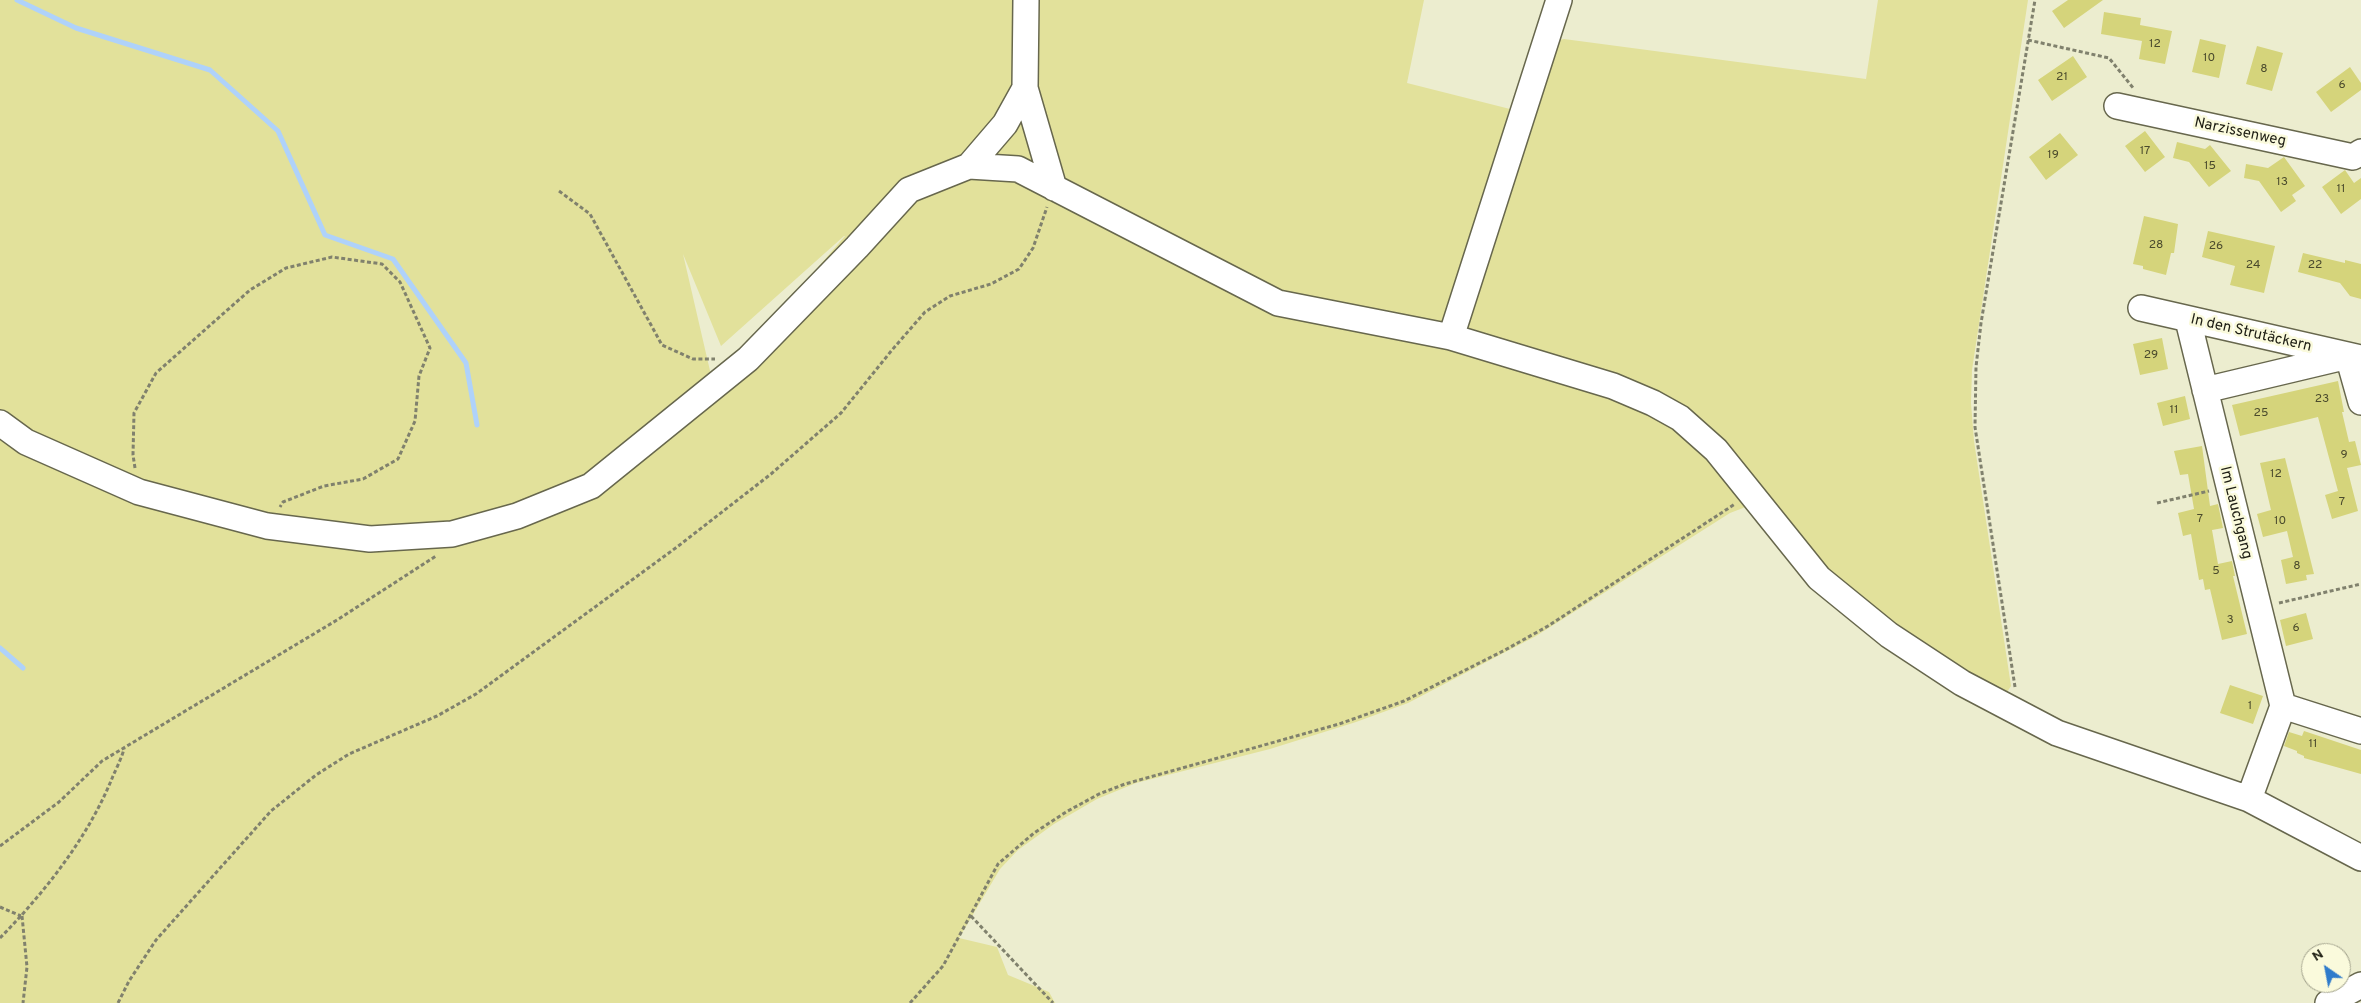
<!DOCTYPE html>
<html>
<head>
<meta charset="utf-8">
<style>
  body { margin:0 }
  #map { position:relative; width:2361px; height:1003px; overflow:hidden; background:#ecedcf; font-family:Overpass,sans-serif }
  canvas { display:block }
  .north { position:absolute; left:2301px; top:943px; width:50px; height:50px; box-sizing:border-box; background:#fafadc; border:1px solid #a2a28c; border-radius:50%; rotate:327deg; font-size:14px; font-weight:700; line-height:20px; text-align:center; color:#1d1d13 }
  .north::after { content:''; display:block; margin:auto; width:18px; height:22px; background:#2f7bcb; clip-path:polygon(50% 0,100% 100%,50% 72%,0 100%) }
</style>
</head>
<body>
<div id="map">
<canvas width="2361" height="1003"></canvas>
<div class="north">N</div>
</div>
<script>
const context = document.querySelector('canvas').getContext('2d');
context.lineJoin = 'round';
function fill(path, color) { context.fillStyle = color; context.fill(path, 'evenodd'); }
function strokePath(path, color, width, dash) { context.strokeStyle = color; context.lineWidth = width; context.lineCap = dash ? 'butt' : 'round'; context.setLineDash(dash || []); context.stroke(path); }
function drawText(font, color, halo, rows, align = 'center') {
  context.font = font + ' Overpass,sans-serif'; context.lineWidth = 5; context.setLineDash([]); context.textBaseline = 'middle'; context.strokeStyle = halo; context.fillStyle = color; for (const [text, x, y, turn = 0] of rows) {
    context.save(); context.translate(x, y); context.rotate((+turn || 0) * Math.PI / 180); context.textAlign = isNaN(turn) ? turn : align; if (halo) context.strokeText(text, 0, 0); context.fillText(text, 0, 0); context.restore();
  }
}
const green = new Path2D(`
  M0,0H1424L1407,83L1510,109L1534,45L1564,39L1866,79L1878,0H2028L1972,370L1971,403L1974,441L2011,686L2005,695L1861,607L1763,495L1743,508L1730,513L1536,636L1408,703L1356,722L1270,749L1136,783L1097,799L1054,824L1018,850L1000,869L959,938L997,947L1008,975L1049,992L1055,1003H0ZM844,236H845L714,388L683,254L721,346Z`);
const stream = new Path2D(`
  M17,0L76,28L210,70L278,131L325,235L393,259L466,363L477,425
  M0,648L23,668`);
const building = new Path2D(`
  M2068,0H2103L2064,28L2052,11Z
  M2104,12L2141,18L2140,25L2172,31L2165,64L2139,59L2142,41L2101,34Z
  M2200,39L2226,45L2219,78L2192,72Z
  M2257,46L2283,53L2272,91L2246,84Z
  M2073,56L2087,77L2052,101L2038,80Z
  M2350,67L2361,83V90L2331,112L2316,92Z
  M2145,131L2165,157L2145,172L2125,146Z
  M2060,133L2078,155L2046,180L2029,157Z
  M2177,142L2205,149L2210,145L2231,171L2209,187L2189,162L2173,158Z
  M2284,157L2305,186L2292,195L2296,201L2281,212L2259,181L2244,178L2246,164L2268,168Z
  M2345,170L2354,183L2361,178V199L2341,214L2322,187Z
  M2144,216L2178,224L2174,253H2171L2166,275L2143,269V266L2133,264Z
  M2208,231L2275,246L2264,293L2230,285L2235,266L2202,257Z
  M2303,253L2345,263V260L2361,264V299L2350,296L2340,283L2298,272Z
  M2162,338L2168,369L2140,375L2133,344Z
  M2338,381L2344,412H2342L2349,442L2355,441L2361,465L2347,468L2358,511L2332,519L2325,495L2338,491L2318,417L2240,436L2232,405Z
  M2185,396L2190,419L2163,426L2157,403Z
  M2202,446L2210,506L2218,504L2223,528L2212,530L2218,564L2232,561L2235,576H2233L2247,634L2222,640L2210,589L2205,590L2203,579L2199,580L2191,534L2183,536L2178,513L2194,509L2188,474L2180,475L2174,451Z
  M2285,458L2314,574L2306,575L2307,580L2286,584L2281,560L2293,557L2287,531L2263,537L2257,514L2271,510L2260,463Z
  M2306,613L2313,639L2286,646L2280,620Z
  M2230,685L2263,696L2253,724L2220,713Z
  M2304,731L2361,750V774L2304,758V756L2297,753V751L2284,746L2289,732L2302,736Z`);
const path = new Path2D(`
  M2028,40L2109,58L2134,89
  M559,191L590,214L662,345L693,359H715
  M135,468L133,455L134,413L156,373L250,290L286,268L332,257L382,264L400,282L430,348L419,376L415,421L398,459L363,479L324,486L283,502L280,507
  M2157,503L2209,491
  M2279,603L2361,584
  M2015,687L1975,427L1976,367L1981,323L2035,0
  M0,846L59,802L102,761L337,620L436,556
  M0,907L21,916
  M22,916L27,967L23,1003
  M971,916L1053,1003
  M0,938C46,891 89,836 113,776C117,767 123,755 124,748
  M118,1003L129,981L156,940L271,811L316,775L349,754L437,716L476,694L677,547L771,474L841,413L892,350L925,312L950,296L991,284L1019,269L1033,248L1047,207
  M910,1003L943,966L998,864L1034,833L1066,812L1099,794L1125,784L1339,724L1404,701L1505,650L1548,626L1735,504`);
const minor = new Path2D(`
  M1026,0L1025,88L1054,188
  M2117,106L2353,157L2361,152
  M969,166L1005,124L1025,88
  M2141,308L2361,358
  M2188,320L2283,706
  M1451,337L1559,0
  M2205,390L2348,356L2361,402
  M0,423L26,442L139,492L267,526L370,539L452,534L517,516L591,486L748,359L857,247L909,190L969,166L1018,169L1278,303L1451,337L1613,386L1653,403L1680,418L1716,450L1819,578L1889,635L1962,683L2057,733L2249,799L2361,858
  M2283,706L2361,731
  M2249,799L2283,706
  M2328,1003L2361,985`);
const numberNames = [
  ["12",2155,45],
  ["10",2209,59],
  ["8",2264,70],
  ["21",2062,78],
  ["6",2342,86],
  ["17",2145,152],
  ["19",2053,156],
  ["15",2210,167],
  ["13",2282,183],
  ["11",2341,190],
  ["28",2156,246],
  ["26",2216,247],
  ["24",2253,266],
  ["22",2315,266],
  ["29",2151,356],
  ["23",2322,400],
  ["11",2174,411],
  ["25",2261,414],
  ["9",2344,456],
  ["12",2276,475],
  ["7",2342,503],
  ["7",2200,520],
  ["10",2280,522],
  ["8",2297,567],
  ["5",2216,572],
  ["3",2230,621],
  ["6",2296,629],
  ["1",2250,707],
  ["11",2313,745]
];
const streetNames = [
  ["Narzissenweg",2240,133,12],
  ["In den Strutäckern",2251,334,13],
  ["Im Lauchgang",2235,513,76]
];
fill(green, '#e2e19b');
strokePath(stream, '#afd2fa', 5);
fill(building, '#d5d47b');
strokePath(minor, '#67674d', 28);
strokePath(path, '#80816d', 3, [4, 2.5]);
strokePath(minor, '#fff', 25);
drawText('12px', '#4b4b2d', null, numberNames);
drawText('15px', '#1d1d13', '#fafadc', streetNames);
</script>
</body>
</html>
